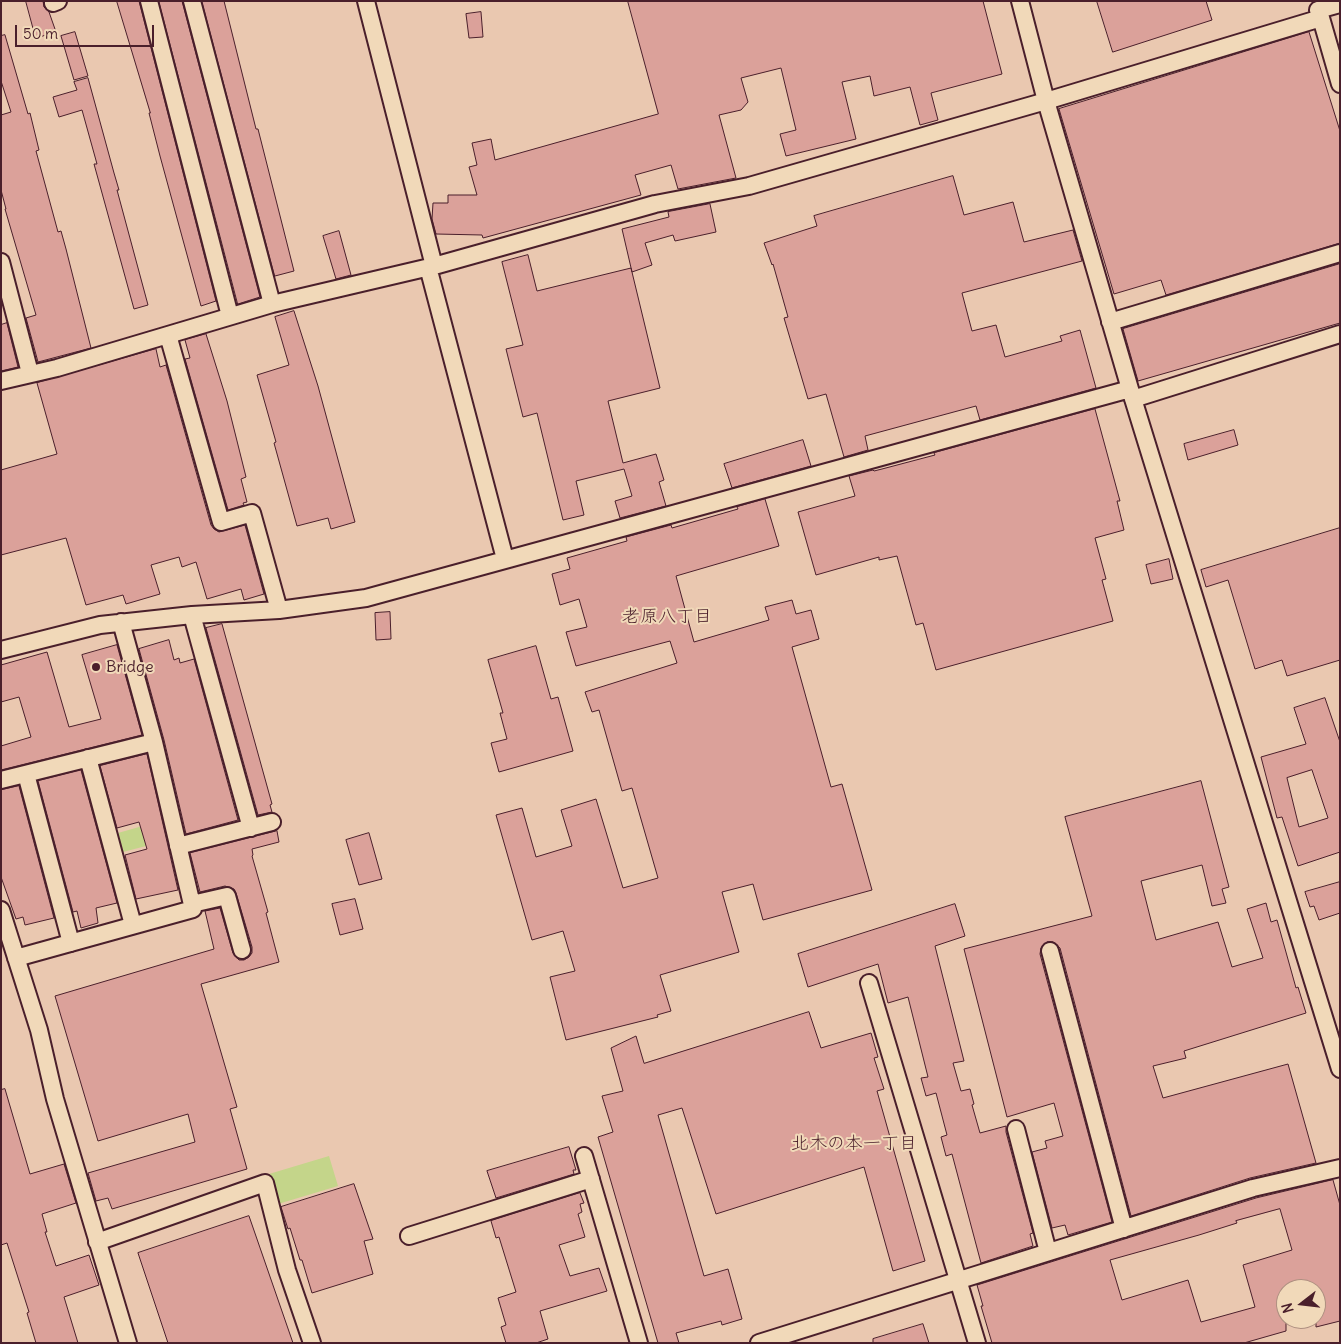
<!DOCTYPE html>
<html>
<head>
<meta charset="utf-8">
<style>
  body { margin:0 }
  #map { position:relative; width:1341px; height:1344px; overflow:hidden; background:#eac8b0; font-family:Delius,sans-serif }
  canvas { display:block }
  .frame { position:absolute; inset:0; border:2px solid #4a1f2b; pointer-events:none }
  .north { position:absolute; left:1276px; top:1279px; width:50px; height:50px; box-sizing:border-box; background:#f1d9b9; border:1px solid #ae8f80; border-radius:50%; rotate:254deg; font-size:14px; font-weight:700; line-height:20px; text-align:center; color:#4a1f2b }
  .north::after { content:''; display:block; margin:auto; width:18px; height:22px; background:#4a1f2b; clip-path:polygon(50% 0,100% 100%,50% 72%,0 100%) }
  .scale { position:absolute; left:15px; top:25px; width:139px; height:22px; box-sizing:border-box; border:2px solid #4a1f2b; border-top:0; padding-left:6px; font-size:15px; line-height:18px; white-space:nowrap; color:#4a1f2b; -webkit-text-stroke:4px #f1d9b9; paint-order:stroke }
</style>
</head>
<body>
<div id="map">
<canvas width="1341" height="1344"></canvas>
<div class="frame"></div>
<div class="north">N</div>
<div class="scale">50 m</div>
</div>
<script>
const context = document.querySelector('canvas').getContext('2d');
context.lineJoin = 'round';
function fill(path, color) { context.fillStyle = color; context.fill(path, 'evenodd'); }
function strokePath(path, color, width, dash) { context.strokeStyle = color; context.lineWidth = width; context.lineCap = dash ? 'butt' : 'round'; context.setLineDash(dash || []); context.stroke(path); }
function drawText(font, color, halo, rows, align = 'center') {
  context.font = font + ' Delius,"Klee One",sans-serif'; context.lineWidth = 4; context.setLineDash([]); context.textBaseline = 'middle'; context.strokeStyle = halo; context.fillStyle = color; for (const [text, x, y, turn = 0] of rows) {
    context.save(); context.translate(x, y); context.rotate((+turn || 0) * Math.PI / 180); context.textAlign = isNaN(turn) ? turn : align; if (halo) context.strokeText(text, 0, 0); context.fillText(text, 0, 0); context.restore();
  }
}
const green = new Path2D(`
  M167,819L173,839L123,852L118,833Z
  M329,1156L338,1186L278,1204L269,1174Z`);
const building = new Path2D(`
  M26,1H43L44,7L49,12L56,32L36,38Z
  M117,1H139L216,301L201,306L160,156L149,113H150Z
  M159,1H182L260,297L238,304Z
  M202,1H224L256,129H258L294,271L275,276Z
  M628,1H983L1002,74L931,93L938,120L920,125L910,87L874,96L870,76L842,82L856,139L786,156L780,134L796,130L781,68L741,78L748,102L741,110L719,115L736,178L678,189L671,165L635,175L641,195L483,238L482,235L436,234L432,219L433,203H448V195H477L469,167L477,165L472,143L491,139L495,160L658,114Z
  M1097,1H1206L1212,20L1113,52Z
  M481,12L483,37L469,38L466,14Z
  M75,32L88,76L74,80L61,36Z
  M1309,32L1340,131V243L1166,295L1161,280L1114,294L1059,109Z
  M5,35L28,114L30,113L39,150L36,151L58,232L61,231L66,249L91,348L38,362L26,318L36,315L5,209H6L1,190V115L11,112L1,81V36Z
  M88,78L114,173L119,190H117L148,305L134,309L94,164H97L82,110L59,117L53,97L77,90L74,82Z
  M953,176L964,215L1013,202L1024,242L1073,230L1082,261L962,293L972,331L996,325L1005,357L1062,341L1060,336L1080,330L1096,388L980,420L976,406L865,436L868,450L844,457L826,394L808,399L784,318L788,317L773,264L772,265L764,243L817,226L814,216Z
  M710,204L716,232L675,241L673,235L645,243L652,265L632,272L622,229L669,217L668,212Z
  M339,231L351,275L336,279L323,236Z
  M528,255L537,291L631,268L660,388L608,401L623,463L656,454L664,480L659,482L666,506L620,518L615,501L632,496L624,469L576,481L584,515L563,520L537,413L523,417L506,349L523,345L502,262Z
  M1340,264V323L1138,381L1123,329Z
  M294,311L318,386L355,522L331,529L328,518L297,526L274,443L276,442L257,375L289,365L275,317Z
  M7,323L18,367L1,371V325Z
  M206,334L227,401L246,477L241,479L247,502L243,503L244,505L228,510L185,359L190,358L185,340Z
  M156,349L160,367L166,365L211,525L214,529L219,532L245,525L264,594L244,600L241,589L207,599L196,562L182,567L179,557L151,565L160,594L126,604L123,595L86,605L66,538L1,555V470L57,454L37,383Z
  M1095,409L1120,501H1117L1124,530L1095,538L1106,579L1102,580L1113,621L936,670L923,623L916,625L897,556L879,560V557L816,575L798,512L855,496L849,476L873,470L874,471L882,469L935,455L934,453Z
  M1234,430L1238,445L1188,460L1184,444Z
  M803,440L811,466L732,488L724,464Z
  M765,499L779,546L676,576L694,642L769,620L765,607L792,600L796,614L811,610L819,639L792,647L831,787L842,784L872,890L763,920L753,884L722,892L739,952L660,975L671,1011L657,1015L658,1017L566,1040L550,977L575,971L563,931L532,940L496,815L522,808L536,857L572,846L561,810L596,799L623,888L658,878L632,788L622,791L599,710L592,712L585,692L677,663L670,641L576,666L566,632L587,627L579,599L560,605L552,574L570,569L567,558L627,541L626,537L671,525L672,528L738,509L737,507Z
  M1340,528V660L1287,676L1282,660L1255,669L1228,580L1206,587L1201,570Z
  M1169,559L1173,579L1151,584L1146,565Z
  M390,612L391,639L376,640L375,613Z
  M222,624L272,804L270,805L272,812L258,815L206,628Z
  M169,640L174,660L179,658L180,663L194,659L238,820L186,834L164,740L139,649Z
  M117,645L142,735L1,770V746L31,737L19,697L1,702V665L47,652L69,727L101,719L82,655Z
  M536,646L551,699L558,697L573,751L499,772L491,743L507,739L500,713H503L488,660Z
  M1325,698L1340,742V852L1298,866L1282,817L1277,818L1261,757L1306,744L1294,708ZM1312,770L1328,818L1299,827L1287,778Z
  M147,754L178,890L136,899L125,855L147,849L139,822L117,828L100,766Z
  M81,770L117,903L96,908L98,923L81,928L77,911L73,912L38,781Z
  M1201,781L1229,887L1222,889L1226,903L1212,906L1202,865L1141,881L1156,940L1218,922L1232,967L1263,958L1247,909L1266,903L1271,922L1277,920L1296,988L1298,987L1306,1013L1184,1051L1186,1058L1153,1066L1163,1098L1288,1064L1316,1163L1250,1178L1131,1216L1060,948L1053,942H1047L1041,948L1040,954L1112,1222L1068,1235L1065,1225L1052,1228L1032,1152L1047,1148L1045,1141L1063,1136L1054,1103L1007,1117L964,949L1092,916L1065,817Z
  M19,786L54,918L25,925L23,917L16,919L1,877V790Z
  M277,831L279,842L252,849L253,855L252,856L268,912L266,913L279,962L201,984L237,1107L230,1109L247,1169L112,1209L108,1198L96,1201L88,1173L195,1142L188,1114L98,1141L55,996L214,949L205,911L220,908L233,953L239,960H244L249,957L252,953V947L236,893L234,889L225,886L200,892L190,853Z
  M369,833L382,879L359,885L346,840Z
  M1340,882V913L1319,920L1314,906L1310,907L1305,892Z
  M355,899L363,929L340,935L332,904Z
  M955,904L965,936L935,946L964,1061L953,1063L961,1091L970,1089L974,1104L972,1105L980,1133L1006,1126V1132L1033,1233L1030,1234L1033,1246L981,1263L952,1154L946,1156L941,1137L947,1135L936,1093L926,1096L921,1078L928,1077L908,997L888,1003L878,964L808,987L798,954Z
  M809,1012L821,1048L871,1033L878,1057L874,1058L884,1089L877,1091L925,1261L893,1271L864,1167L716,1214L682,1108L658,1115L704,1276L728,1269L742,1319L722,1325L721,1321L676,1333L679,1343H658L598,1137L613,1132L602,1096L623,1091L611,1048L636,1036L644,1063Z
  M5,1089L30,1174L64,1164L76,1203L42,1214L47,1232H45L56,1266L89,1255L99,1285L64,1297L78,1343H36L27,1313L29,1312L7,1243L1,1245V1090Z
  M569,1147L576,1170H573L574,1174L496,1198L487,1171Z
  M1333,1180L1340,1205V1321L1316,1327V1289H1286V1331L1244,1343H992L981,1306H983L977,1285L1256,1198ZM1280,1209L1292,1250L1243,1265L1255,1307L1201,1322L1188,1280L1122,1300L1110,1260L1199,1235L1237,1223L1236,1221Z
  M354,1184L373,1239L364,1241L373,1274L312,1293L302,1260H300L290,1228L288,1229L281,1207Z
  M580,1193L584,1203L580,1204L582,1212L578,1214L585,1237L559,1245L570,1276L599,1268L607,1291L540,1311L548,1339L536,1343H506L501,1327L506,1325L498,1298L516,1292L499,1237L496,1238L491,1221Z
  M249,1216L293,1343H168L138,1253Z
  M923,1324L929,1343H873V1339Z`);
const street = new Path2D(`
  M149,1L230,316
  M192,1L272,304
  M366,1L434,266
  M1020,1L1046,101L1130,389L1340,1069
  M53,3L58,1
  M1318,10L1340,4
  M1,262L30,373
  M428,267L505,559
  M1110,322L1340,253
  M168,335L221,522L252,513L279,610
  M1,381L57,368L272,304L434,266L655,204L749,186L1046,101L1321,18L1340,84
  M1133,399L1340,334
  M192,615L251,828
  M1,650L100,625L192,615L279,610L366,598L1130,389
  M88,758L133,925
  M26,774L71,943
  M1,780L154,742
  M178,846L272,822
  M192,904L227,896L242,950
  M1,910L39,1030L55,1099L128,1343
  M1050,951L1124,1229
  M16,958L193,909L154,742L121,622
  M869,983L977,1343
  M1016,1129L1048,1252
  M584,1156L639,1343
  M409,1236L591,1179
  M97,1242L265,1183L287,1270L312,1343
  M759,1343L1253,1188L1340,1168`);
const markers = [
  [96,667,5,"#4a1f2b"]
];
const poiNames = [
  ["Bridge",106,667]
];
const neighbourhoodNames = [
  ["老原八丁目",667,617],
  ["北木の本一丁目",854,1144]
];
fill(green, '#c4d58a');
fill(building, '#dba19a');
strokePath(building, '#4a1f2b', 1);
strokePath(street, '#4a1f2b', 20);
strokePath(street, '#f1d9b9', 16);
for (const [x, y, r, color] of markers) { const dot = new Path2D(); dot.arc(x, y, r, 0, 2 * Math.PI); context.fillStyle = color; context.fill(dot); strokePath(dot, '#f1d9b9', 2); }
drawText('16px', '#4a1f2b', '#f1d9b9', poiNames, 'left');
drawText('18px', '#4a1f2b', '#f1d9b9', neighbourhoodNames);
</script>
</body>
</html>
